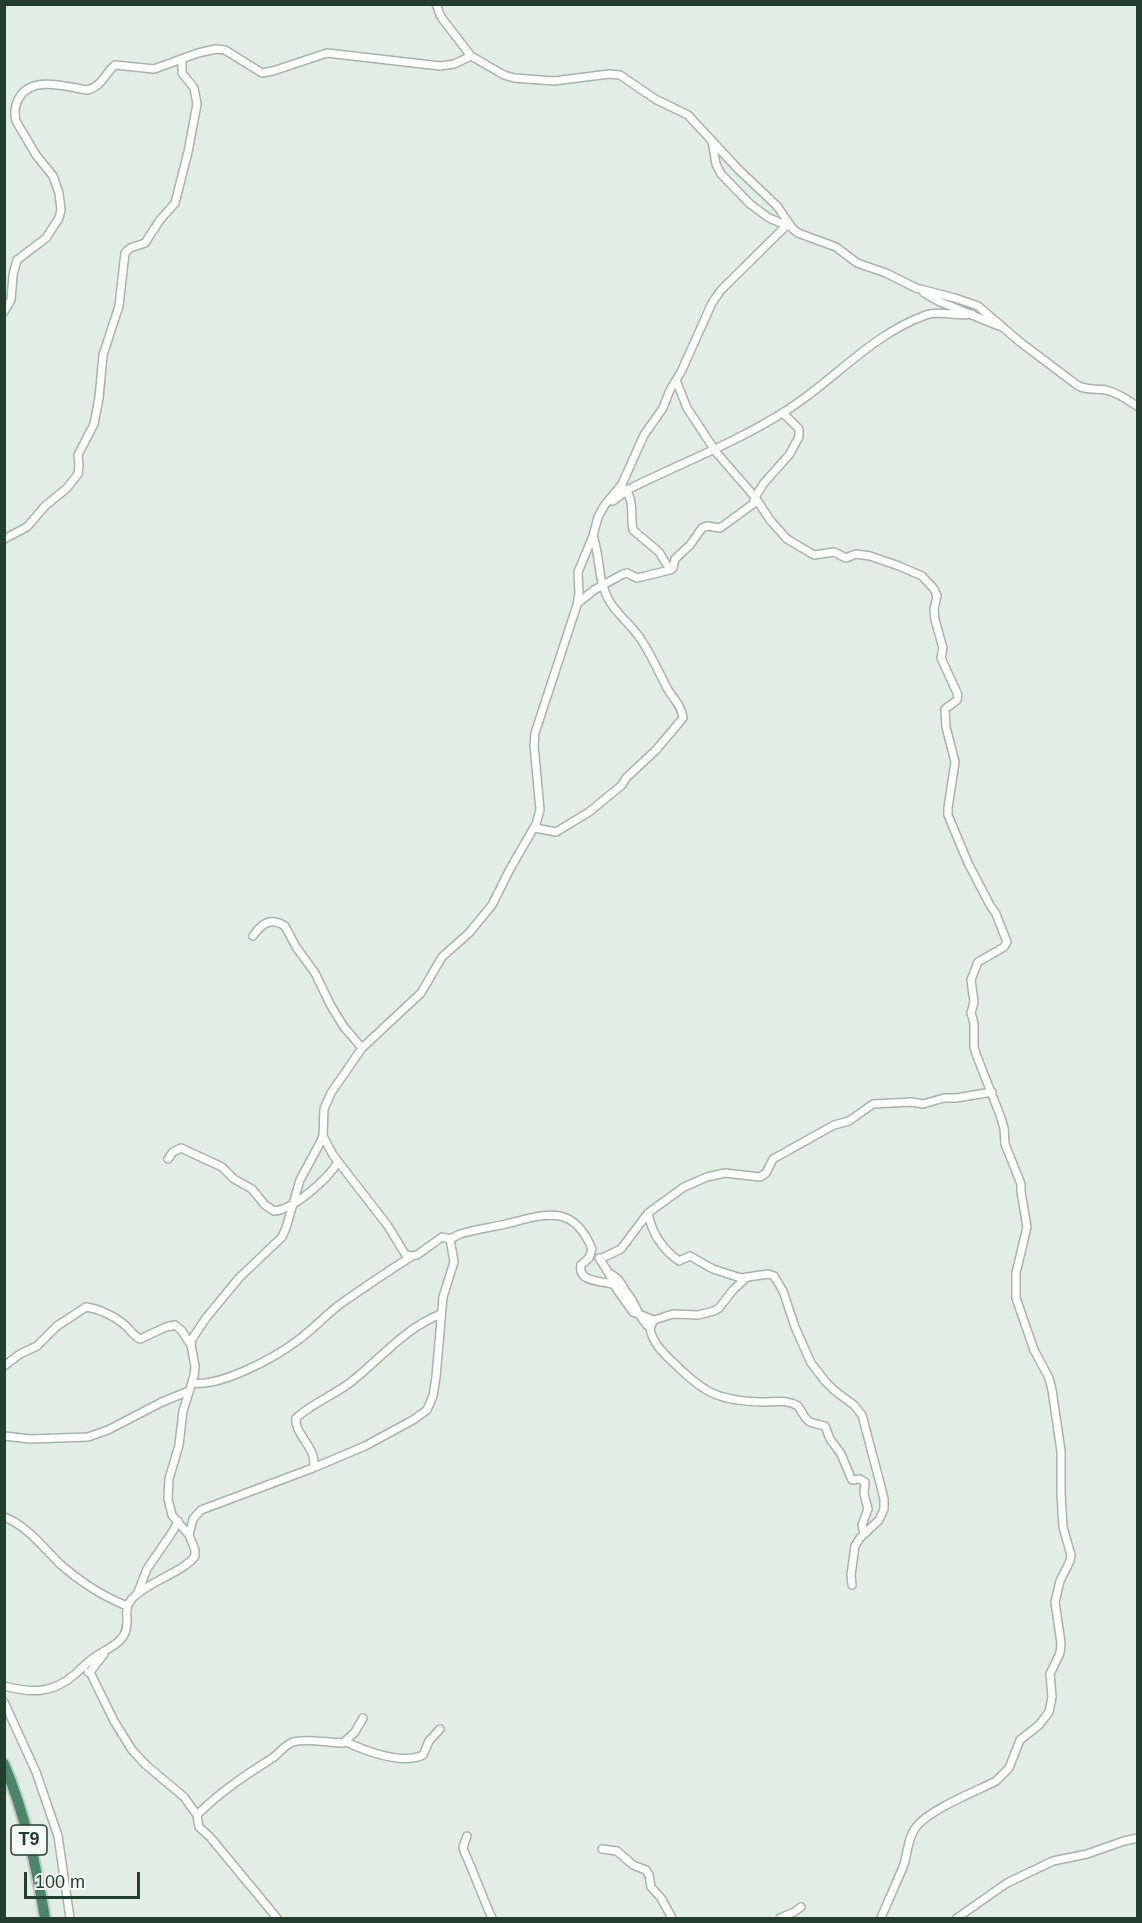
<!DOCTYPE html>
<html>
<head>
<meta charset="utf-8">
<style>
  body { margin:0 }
  #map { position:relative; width:1142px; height:1923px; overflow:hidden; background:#e2ede5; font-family:Arial,sans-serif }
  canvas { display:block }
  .frame { position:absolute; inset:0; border:6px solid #223e2f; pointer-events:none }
  .scale { position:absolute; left:24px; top:1872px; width:116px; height:27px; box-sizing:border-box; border:3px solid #223e2f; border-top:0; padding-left:8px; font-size:18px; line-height:21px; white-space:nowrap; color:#223e2f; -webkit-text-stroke:4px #f3f9f4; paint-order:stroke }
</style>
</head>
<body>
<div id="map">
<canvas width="1142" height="1923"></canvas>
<div class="frame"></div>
<div class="scale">100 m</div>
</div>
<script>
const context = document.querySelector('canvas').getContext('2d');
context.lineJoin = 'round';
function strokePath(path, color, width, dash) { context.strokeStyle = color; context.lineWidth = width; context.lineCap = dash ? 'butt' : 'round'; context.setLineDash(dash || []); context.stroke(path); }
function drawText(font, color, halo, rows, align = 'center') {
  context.font = font + ' Arial,sans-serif'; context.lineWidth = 5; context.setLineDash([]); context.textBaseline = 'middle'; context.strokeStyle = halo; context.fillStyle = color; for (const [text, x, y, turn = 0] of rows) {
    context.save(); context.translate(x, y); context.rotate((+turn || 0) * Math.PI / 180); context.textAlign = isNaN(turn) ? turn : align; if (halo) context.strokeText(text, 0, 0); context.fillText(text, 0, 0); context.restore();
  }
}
const minor = new Path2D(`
  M436,4L441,17L471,56L504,75L514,78L554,81L609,74L620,75L655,99L688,115L738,169L777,206L793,229L798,233L836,247L857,263L886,273L916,288L955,298L978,306L1020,342L1077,385C1086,391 1096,388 1106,390C1118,393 1128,400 1138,407
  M712,141L716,164L721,174L750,204L769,218L788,226
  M924,293L938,301L999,326
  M4,312L11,300L13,275L17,260L46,238L59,218L61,210L59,193L53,176L36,155L16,121C14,113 15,105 19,98C32,75 67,87 87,90C102,87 105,73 115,65L154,69L198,53L216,49L225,50L262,73L273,71L327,53L440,66L454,64L471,56
  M676,380L687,408L716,452L755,497L770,520L787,539L814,555L834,552L846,558L856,554L870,556L899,566L922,576L934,589L937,596L934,609L935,620L943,648L941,658L958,695L957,700L945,709L946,727L955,762L948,808V815L968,863L990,905L996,914L1007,942L1004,947L978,962L971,980L974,1002L971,1013L974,1023V1047L976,1054L1000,1115L1004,1128L1005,1144L1021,1184V1192L1027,1227L1016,1273V1298L1034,1350L1049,1378L1052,1390L1061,1451V1493L1063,1527L1071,1555L1070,1561L1060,1581L1055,1602L1061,1643L1060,1653L1050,1674L1052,1697L1049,1712L1039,1725L1020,1740L1009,1768L996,1781C975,1792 930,1809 916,1827C907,1839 908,1854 903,1867C896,1884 888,1901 881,1918
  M625,489C635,501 630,516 633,530L659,552L670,570
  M613,501L629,489C681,463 735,443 784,412C833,382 870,335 926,315C941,310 957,317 972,314
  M4,539L27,527L45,506L67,488L78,474L79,465L78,455L94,424L99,398L103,355L119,306L125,253L130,248L145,243L160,220L175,203L188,152L197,104L194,88L182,73V59
  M578,603L594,590L623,574L627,573L637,578L670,570L673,568L675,559L690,545L702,528L707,526L720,528L753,504L755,497L764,483L789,455L799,437V429L783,413
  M535,828L556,832L589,812L622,785L626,778L656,750L683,718C682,707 674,699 668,690C659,673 651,654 640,638C631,625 618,615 610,602C597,581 601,559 593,536
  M253,936C262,923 271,917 285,926L296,947L315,973L331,1006L344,1027L362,1048
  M323,1136L333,1155L388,1226L405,1254L409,1256L417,1255L442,1237L450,1239
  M168,1159L173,1152L181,1148L222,1167L234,1179L252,1189L265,1205L274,1211C293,1210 328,1179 338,1162
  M648,1213C652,1234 662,1249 679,1261L690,1256L713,1269L741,1278L768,1274L774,1276L783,1291L795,1327L811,1363L825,1381L835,1391L854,1405L862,1415L880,1483L884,1499V1509L879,1520L860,1538L855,1546L851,1575L852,1585
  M599,1258L608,1272L618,1279L624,1288
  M600,1259L621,1249L648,1213L684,1187L707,1177L725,1173L760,1177L766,1173L773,1159L834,1125L849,1121L873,1104L911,1102L923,1104L944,1098H956L992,1092
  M608,1272L616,1288L633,1312L654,1320
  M746,1278L733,1290L719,1308L714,1311L698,1315L673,1314L654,1320L650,1328C652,1343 665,1355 676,1365C705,1394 721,1401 762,1402C774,1402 787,1399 798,1406C809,1423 804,1421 825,1426L830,1439L841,1454L851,1478L852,1480L860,1479L865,1482L864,1494L868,1509L862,1525L864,1534
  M4,1366L20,1354L37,1346L57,1326L86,1307C100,1309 116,1317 126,1326C131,1331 134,1336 140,1339L166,1327L175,1325L182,1331L191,1345
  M192,1383C221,1387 274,1358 297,1341C312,1330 325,1316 339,1305C363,1288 387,1272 412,1256
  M4,1436L31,1439L88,1437L108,1430L162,1402L189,1391
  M313,1468L365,1446L413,1420L427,1410L433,1396L436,1377L443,1297L454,1262L450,1239L460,1234C477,1229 494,1227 510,1223C548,1213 574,1205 592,1249L589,1258L581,1265C577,1284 606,1280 618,1286C635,1294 636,1317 650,1328
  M4,1517C26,1525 43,1547 59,1563C79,1581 102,1596 127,1606
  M189,1535L193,1519L201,1510L313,1468C319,1449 294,1435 296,1418C313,1403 334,1395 351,1382C381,1358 405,1328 441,1314
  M138,1592L147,1569L173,1531L178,1521
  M88,1672H90L104,1654
  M90,1672L114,1721L132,1750L146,1765L184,1797L197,1815L199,1827L210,1837L277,1918
  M4,1686C31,1693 52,1694 74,1675C81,1669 87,1662 95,1657C104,1650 118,1646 124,1635C133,1618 118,1610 137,1594C152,1581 186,1570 195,1556V1550L189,1535L172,1515L168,1499L169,1479L179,1445L183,1411L194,1376L195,1366L191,1345L192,1339L206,1318L239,1278L282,1237L286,1228L300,1180L320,1143L323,1136L324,1109L331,1093L362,1048L421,993L442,957L469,933L492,905L510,869L536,824L540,810L534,745L535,733L577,605L579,593L578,572L593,536L598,517L604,506L622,484L644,435L663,408L670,390L681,372L712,303L721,290L789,223
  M4,1702L36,1772L58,1836L70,1918
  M346,1742C366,1751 402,1765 423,1755L429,1741L440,1729
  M197,1815C220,1792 244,1776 271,1759C278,1755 284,1745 293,1742C306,1738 329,1743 343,1743L355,1732L363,1718
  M467,1836L463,1847L464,1851C474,1873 482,1896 492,1918
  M602,1849L617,1851L633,1865L646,1870L649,1875L651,1887L661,1898L672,1918
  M780,1918L794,1912L801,1907
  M957,1918L1007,1883L1053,1861L1087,1854L1124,1841L1138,1838`);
const trunk = new Path2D(`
  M4,1764C25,1814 36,1865 45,1918`);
const shields = [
  [29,1840,36]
];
const shieldNames = [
  ["T9",29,1840]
];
strokePath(minor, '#a5b5ab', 10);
strokePath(trunk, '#c1c9c5', 14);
strokePath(minor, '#fff', 7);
strokePath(trunk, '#4a8768', 10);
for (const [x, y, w] of shields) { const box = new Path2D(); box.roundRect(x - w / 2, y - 15, w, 30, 4.5); context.fillStyle = '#f3f9f4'; context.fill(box); strokePath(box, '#223e2f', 1.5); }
drawText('bold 18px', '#223e2f', null, shieldNames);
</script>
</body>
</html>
